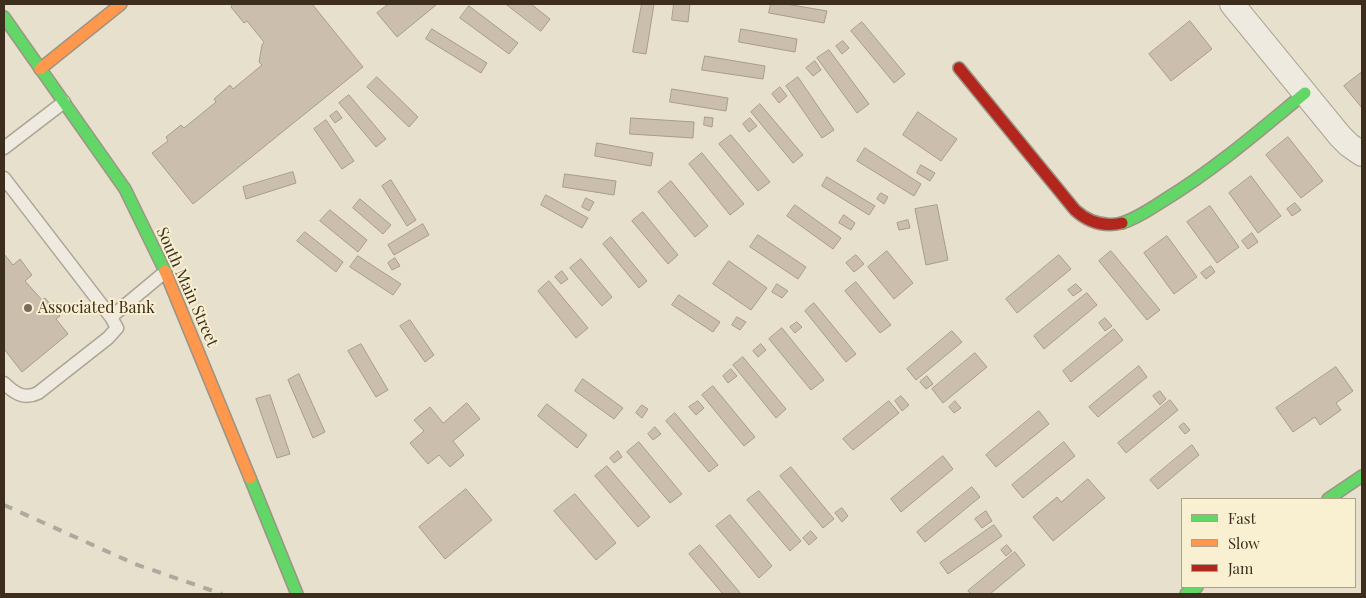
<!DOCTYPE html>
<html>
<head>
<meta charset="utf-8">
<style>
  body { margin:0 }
  #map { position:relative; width:1366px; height:598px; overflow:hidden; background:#e7e0cc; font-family:"Playfair Display",serif }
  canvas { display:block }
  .frame { position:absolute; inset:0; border:5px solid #3c2d1c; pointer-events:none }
  .legend { position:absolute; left:1181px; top:498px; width:175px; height:90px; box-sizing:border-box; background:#f9efd1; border:1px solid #ada189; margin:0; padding:6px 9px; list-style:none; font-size:15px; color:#3c2d1c }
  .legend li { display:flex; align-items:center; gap:10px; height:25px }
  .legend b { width:25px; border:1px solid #ada189 }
</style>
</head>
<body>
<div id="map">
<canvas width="1366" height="598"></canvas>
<div class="frame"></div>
<ul class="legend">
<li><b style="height:6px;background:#63d668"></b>Fast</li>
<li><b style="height:6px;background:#ff974d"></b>Slow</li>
<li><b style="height:6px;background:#b3261e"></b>Jam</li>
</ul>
</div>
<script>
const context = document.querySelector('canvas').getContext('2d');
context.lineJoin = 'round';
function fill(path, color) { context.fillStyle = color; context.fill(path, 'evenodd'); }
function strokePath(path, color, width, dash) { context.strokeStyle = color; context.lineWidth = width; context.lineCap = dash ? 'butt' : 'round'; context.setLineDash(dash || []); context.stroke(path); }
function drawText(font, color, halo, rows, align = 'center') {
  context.font = font + ' "Playfair Display",serif'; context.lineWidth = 4; context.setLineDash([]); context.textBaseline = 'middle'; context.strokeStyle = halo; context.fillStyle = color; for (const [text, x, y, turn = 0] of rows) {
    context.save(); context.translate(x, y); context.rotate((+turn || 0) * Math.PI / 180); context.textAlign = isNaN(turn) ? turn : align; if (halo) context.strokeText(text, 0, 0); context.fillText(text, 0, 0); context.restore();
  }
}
const building = new Path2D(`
  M231,4H312L363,67L193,204L152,153L168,141L166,137L181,125L184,128L216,102L214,99L230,85L233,89L262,65L259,62L262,45L264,42L247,21L244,23L231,7L232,5Z
  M389,4H435L436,5L397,37L377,13Z
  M506,4H531L550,19L541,31Z
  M642,4H654L646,54L633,52Z
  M674,4H690L688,22L672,20Z
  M771,4H786L827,11L824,23L769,13Z
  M469,6L518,43L509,54L460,18Z
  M1190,21L1212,49L1171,81L1149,54Z
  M862,22L905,74L894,83L851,31Z
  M432,29L487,63L481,73L426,39Z
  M741,29L797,39L795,52L739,42Z
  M843,41L849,48L842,54L836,46Z
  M829,50L869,104L857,113L817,58Z
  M705,56L765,66L763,79L702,70Z
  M815,61L821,70L813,76L806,68Z
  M1362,72V108L1344,86Z
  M377,77L418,117L409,127L367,87Z
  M798,77L834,130L822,138L786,86Z
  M780,87L787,96L779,103L772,94Z
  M672,89L728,98L726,111L670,102Z
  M349,95L386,139L376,147L339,103Z
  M760,104L803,155L793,163L751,112Z
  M337,111L342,118L335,123L330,116Z
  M918,112L957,139L941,161L903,135Z
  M705,117L713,118L712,127L704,125Z
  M631,118L694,122L693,138L630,134Z
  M750,118L757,126L749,132L743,124Z
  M326,120L354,161L342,169L314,129Z
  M731,135L770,182L758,191L719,144Z
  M1288,137L1323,181L1301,198L1266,155Z
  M597,143L653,153L651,166L595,156Z
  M865,148L921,184L914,196L857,161Z
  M702,153L744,204L730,215L689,164Z
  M921,165L935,173L930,181L917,173Z
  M293,172L296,183L246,199L243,187Z
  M565,174L616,181L614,195L563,187Z
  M1251,176L1281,216L1258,233L1229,193Z
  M827,177L875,206L869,215L822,186Z
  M391,180L416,220L407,226L382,186Z
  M671,181L708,226L695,237L658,192Z
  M881,193L888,197L884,204L877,199Z
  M546,195L588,218L582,228L541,205Z
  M586,198L594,202L589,211L582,207Z
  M360,199L391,225L383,234L353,208Z
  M1295,203L1301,210L1292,216L1287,209Z
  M795,205L841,238L833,249L787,216Z
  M937,205L948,260L926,265L915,209Z
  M1210,206L1239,247L1217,263L1187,222Z
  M330,210L367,240L358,252L320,221Z
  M643,212L678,255L668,264L632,221Z
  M844,215L855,223L851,230L839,223Z
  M908,220L910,228L899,230L897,223Z
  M423,224L429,235L394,255L388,245Z
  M305,232L343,262L336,272L297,241Z
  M1252,233L1258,242L1248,249L1242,241Z
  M758,235L806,267L798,279L750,247Z
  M1167,236L1197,277L1174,294L1144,253Z
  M611,237L647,281L639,288L603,244Z
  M887,251L913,283L894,299L868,267Z
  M1111,251L1160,310L1147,320L1099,261Z
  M4,254L13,265L20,259L32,275L25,281L42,300L45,298L60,316L56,319L68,334L22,372L4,349Z
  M856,255L864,264L854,272L846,263Z
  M1059,255L1071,269L1017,313L1006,299Z
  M358,256L401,284L393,295L350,267Z
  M395,258L400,266L392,270L388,263Z
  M581,259L612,297L602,306L570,268Z
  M729,261L767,288L751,310L713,284Z
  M1211,266L1215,272L1206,279L1201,273Z
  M562,271L568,279L561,284L555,277Z
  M549,281L588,328L576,338L538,291Z
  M856,282L891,325L880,333L845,291Z
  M777,284L788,291L782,298L772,292Z
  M1076,284L1082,290L1073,296L1068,290Z
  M1087,293L1097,305L1044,349L1034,336Z
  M679,295L720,322L713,332L672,305Z
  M814,303L856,354L846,362L805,311Z
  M737,317L746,322L740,330L732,325Z
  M1105,318L1112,326L1105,331L1099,323Z
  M410,320L434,355L425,362L400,326Z
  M797,322L802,327L795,333L790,327Z
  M782,328L824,380L811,390L769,339Z
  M1114,329L1123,340L1071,382L1063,371Z
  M952,331L962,342L916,380L907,369Z
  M361,344L388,390L376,397L348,351Z
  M761,344L766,350L758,357L753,351Z
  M975,353L987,367L943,403L932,389Z
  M743,357L786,409L776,418L733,365Z
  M1139,366L1147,377L1098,417L1089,407Z
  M1336,367L1353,391L1336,403L1341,410L1320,425L1315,417L1293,432L1276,408Z
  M731,369L737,376L728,383L723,376Z
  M299,374L325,432L313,438L288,380Z
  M927,376L933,384L926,389L920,382Z
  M583,379L623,408L614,419L575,391Z
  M713,386L755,437L744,446L702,395Z
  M1160,391L1166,399L1160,405L1153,396Z
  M270,395L290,454L277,458L256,399Z
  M901,396L909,405L902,411L895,401Z
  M1170,400L1178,410L1126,453L1118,443Z
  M698,401L704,408L696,415L689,407Z
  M889,401L899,413L853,450L843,439Z
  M955,401L961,408L954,413L949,407Z
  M467,403L480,419L453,441L464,455L450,467L439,455L428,464L410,443L424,431L414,420L430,407L443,423Z
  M547,404L587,435L577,448L538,416Z
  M642,405L648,409L642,418L636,413Z
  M1039,411L1049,424L996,467L986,455Z
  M675,413L718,465L709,472L666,421Z
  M1184,423L1190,430L1185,434L1179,427Z
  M655,427L661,434L653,440L648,434Z
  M639,442L682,494L670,503L627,452Z
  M1064,442L1075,456L1023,498L1012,485Z
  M1192,445L1199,455L1158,489L1150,480Z
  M618,451L622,457L614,463L610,458Z
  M943,456L953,469L901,512L891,499Z
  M607,466L650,517L638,527L595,476Z
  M791,467L834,519L823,528L780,476Z
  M1088,479L1105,498L1053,541L1033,517L1057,497L1061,502Z
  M972,487L980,497L925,542L917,532Z
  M466,489L492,520L445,559L419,527Z
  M759,491L801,541L790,551L747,500Z
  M575,494L616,543L596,560L554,511Z
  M842,508L848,516L842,522L835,513Z
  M986,511L992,521L982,528L975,519Z
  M730,515L772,566L759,578L716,526Z
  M994,525L1002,536L948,574L940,563Z
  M811,531L817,538L809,545L803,538Z
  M700,545L741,594H723L689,554Z
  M1007,545L1012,551L1006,556L1001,550Z
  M1015,552L1025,565L990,594H971L968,591Z`);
const lane = new Path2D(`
  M4,148L64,102
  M4,178L111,317
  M4,383C14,393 24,400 38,393L108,338L117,328L111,317L165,272`);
const street = new Path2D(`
  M1232,4L1340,136L1349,145L1362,154`);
const fast = new Path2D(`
  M4,17L125,189L165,271
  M1122,223C1138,218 1152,208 1166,199C1215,169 1260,130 1305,93
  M250,478L297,594
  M1328,499L1362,476
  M1186,594L1197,587`);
const slow = new Path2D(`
  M40,69L121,4
  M165,271L250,478`);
const jam = new Path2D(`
  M959,68L1075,210C1088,222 1104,227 1122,223`);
const rail = new Path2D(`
  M4,505L135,564L222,594`);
const markers = [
  [28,308,5,"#786c5a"]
];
const streetNames = [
  ["South Main Street",187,287,66]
];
const poiNames = [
  ["Associated Bank",38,308]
];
fill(building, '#ccbeac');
strokePath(building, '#a89b8b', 1);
strokePath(lane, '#aca495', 15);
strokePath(street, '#aca495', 26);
strokePath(fast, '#9c9485', 14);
strokePath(slow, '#9c9485', 14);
strokePath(jam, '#9c9485', 14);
strokePath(lane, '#eeeadf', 12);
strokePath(street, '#eeeadf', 24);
strokePath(fast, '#63d668', 11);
strokePath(slow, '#ff974d', 11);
strokePath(jam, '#b3261e', 11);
strokePath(rail, '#ada99f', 4, [9, 9]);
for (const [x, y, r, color] of markers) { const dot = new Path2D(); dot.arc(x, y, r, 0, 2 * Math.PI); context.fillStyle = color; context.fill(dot); strokePath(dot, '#f9efd1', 2); }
drawText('16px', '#3c2d1c', '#f9efd1', streetNames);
drawText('16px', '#3c2d1c', '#f9efd1', poiNames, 'left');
</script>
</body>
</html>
